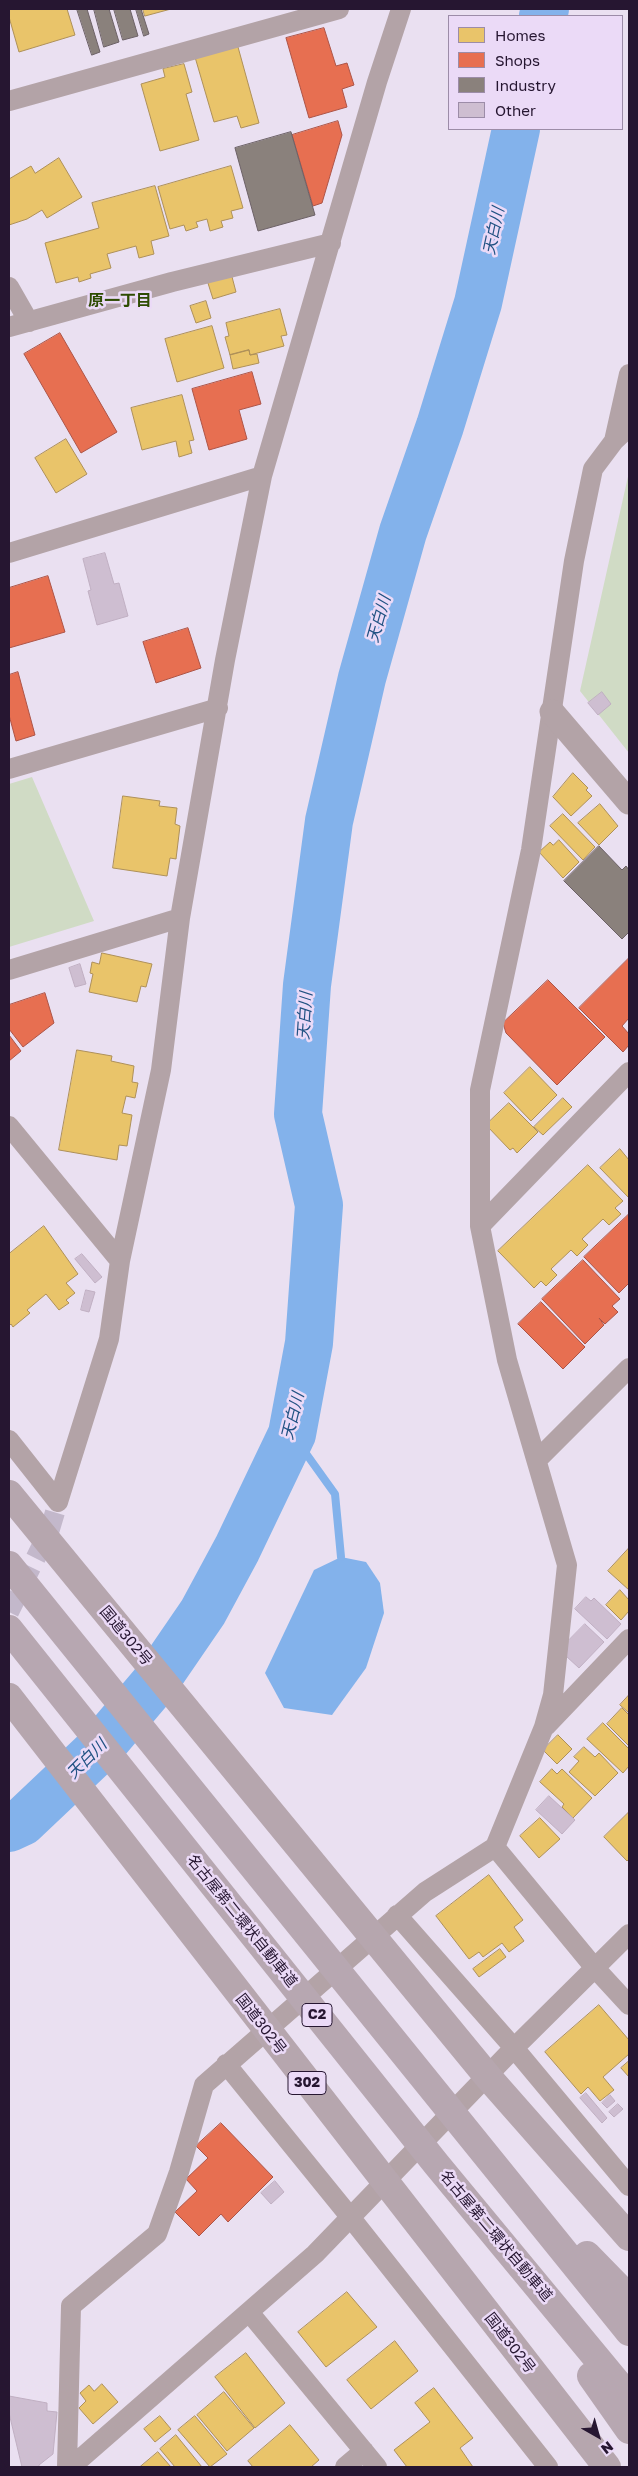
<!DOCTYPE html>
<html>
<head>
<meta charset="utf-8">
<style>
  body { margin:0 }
  #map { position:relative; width:638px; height:2476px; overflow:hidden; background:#eae0f1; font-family:"Golos Text",sans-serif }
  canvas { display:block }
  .frame { position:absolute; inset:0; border:10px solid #261631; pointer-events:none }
  .legend { position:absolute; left:448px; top:15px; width:175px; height:115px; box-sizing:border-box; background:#ebdaf7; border:1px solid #9c8ca8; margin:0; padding:6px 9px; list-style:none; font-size:15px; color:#261631 }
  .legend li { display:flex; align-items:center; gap:10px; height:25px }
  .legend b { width:25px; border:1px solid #9c8ca8 }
  .north { position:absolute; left:573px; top:2411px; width:50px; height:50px; -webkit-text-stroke:4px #ebdaf7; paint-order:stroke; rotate:142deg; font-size:14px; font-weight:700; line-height:20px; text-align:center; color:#261631 }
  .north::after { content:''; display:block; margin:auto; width:18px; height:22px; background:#261631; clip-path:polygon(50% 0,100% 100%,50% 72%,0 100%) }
</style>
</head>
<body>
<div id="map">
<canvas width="638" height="2476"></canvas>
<div class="frame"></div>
<ul class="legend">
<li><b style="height:14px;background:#e9c46a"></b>Homes</li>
<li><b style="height:14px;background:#e76f51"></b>Shops</li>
<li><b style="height:14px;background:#8a817c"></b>Industry</li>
<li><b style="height:14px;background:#cebed1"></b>Other</li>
</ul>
<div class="north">N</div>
</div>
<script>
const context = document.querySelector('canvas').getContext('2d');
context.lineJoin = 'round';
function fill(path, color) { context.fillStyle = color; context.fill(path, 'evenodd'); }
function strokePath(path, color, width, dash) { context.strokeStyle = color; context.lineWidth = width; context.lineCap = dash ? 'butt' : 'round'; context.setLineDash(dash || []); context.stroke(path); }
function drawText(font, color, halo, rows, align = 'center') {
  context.font = font + ' "Golos Text","Noto Sans JP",sans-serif'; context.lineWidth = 5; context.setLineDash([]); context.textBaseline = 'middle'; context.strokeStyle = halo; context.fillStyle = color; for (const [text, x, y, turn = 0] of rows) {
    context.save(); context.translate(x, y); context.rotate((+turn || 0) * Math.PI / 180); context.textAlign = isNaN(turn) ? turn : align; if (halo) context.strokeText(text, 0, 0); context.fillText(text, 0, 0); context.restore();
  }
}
const green = new Path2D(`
  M629,472V753L580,691Z
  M32,777L94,921L9,947V784Z`);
const water = new Path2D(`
  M341,1557L366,1562L380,1583L384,1613L366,1668L332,1715L284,1708L265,1673L314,1570Z`);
const homes = new Path2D(`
  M9,9H67L75,35L19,52L9,17Z
  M143,9H171L145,16Z
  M238,47L259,123L241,128L237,116L214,122L195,57Z
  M184,64L192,92L186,94L199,140L160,151L141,84L165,77L163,69Z
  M59,158L82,197L47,218L42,210L27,219L9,225V179L31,166L35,173Z
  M231,166L243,208L231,211L233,218L221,221L223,227L210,231L207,219L196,222L198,227L186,231L184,225L170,229L158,187Z
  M155,186L169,236L151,241L154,254L139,258L136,246L107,254L111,268L90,274L91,278L79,282L78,277L56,283L45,243L99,228L92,203Z
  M231,273L236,292L213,299L207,280Z
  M206,301L211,318L196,323L190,306Z
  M280,309L287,335L281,336L284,346L250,355L249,350L230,355L225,337L229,336L226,323Z
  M212,326L224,368L177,382L165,339Z
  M249,350L250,355L257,354L259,363L233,369L230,355Z
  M182,395L194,440L189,441L192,453L179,457L176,441L142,450L131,408Z
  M66,439L87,474L56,493L35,458Z
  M573,773L588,788L586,790L592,796L571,816L553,797Z
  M123,796L160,801L159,806L177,808L175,824L180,826L176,859L170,858L167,876L113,868Z
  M600,804L618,826L599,845L578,823Z
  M563,814L595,847L583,860L550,826Z
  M559,840L579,862L563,878L539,852L550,842L553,845Z
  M102,953L152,964L146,987L141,986L137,1002L89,992L93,974L90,973L92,962L99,964Z
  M77,1050L112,1056L111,1061L134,1066L132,1082L138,1083L135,1098L126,1096L122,1113L132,1115L127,1146L119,1145L117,1160L59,1150Z
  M530,1067L557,1095L531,1121L504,1093Z
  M563,1098L572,1107L543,1135L534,1127Z
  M509,1103L538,1132L517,1153L513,1148L510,1150L486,1125Z
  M620,1149L629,1160V1198L600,1168Z
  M588,1165L623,1201L615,1208L621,1214L609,1225L603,1219L582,1239L588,1245L577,1256L571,1250L551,1269L557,1275L546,1286L541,1281L534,1288L498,1251Z
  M44,1226L78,1274L66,1283L75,1293L66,1300L69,1303L59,1310L46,1294L27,1310L30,1313L13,1327L11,1324L9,1326V1254Z
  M629,1548V1590L608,1571Z
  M620,1590L629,1600V1611L621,1620L606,1605Z
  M629,1695V1713L620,1705Z
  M622,1708L629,1715V1746L607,1724Z
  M603,1723L629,1749V1766L623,1773L587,1739Z
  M558,1735L572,1749L557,1764L543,1750Z
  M584,1747L595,1757L599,1753L618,1773L595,1796L569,1772L579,1761L574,1757Z
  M552,1769L557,1774L562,1769L592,1798L573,1818L562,1807L564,1804L540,1782Z
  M629,1812V1859L627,1861L604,1837Z
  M540,1818L560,1839L539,1858L520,1836Z
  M489,1875L523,1920L514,1927L524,1941L509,1952L502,1943L483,1957L479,1952L469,1959L436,1916Z
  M500,1949L506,1957L479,1977L473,1969Z
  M599,2005L629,2040V2054L603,2077L614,2090L600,2101L588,2087L581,2094L545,2052Z
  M629,2061V2077L621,2068Z
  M347,2292L377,2327L326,2367L298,2332Z
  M395,2341L418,2371L371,2409L347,2380Z
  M246,2353L285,2403L255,2428L215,2377Z
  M102,2384L118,2402L93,2424L79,2408L86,2401L80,2393L89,2385L94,2391Z
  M434,2388L473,2438L460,2448L473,2467H407L394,2450L430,2422L415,2403Z
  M224,2392L254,2428L227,2451L197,2415Z
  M160,2416L171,2429L155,2442L144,2429Z
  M195,2416L227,2454L210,2467L178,2430Z
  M290,2425L319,2460L311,2467H253L248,2461Z
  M176,2435L202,2467H175L160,2449Z
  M158,2452L171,2467H140Z`);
const shops = new Path2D(`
  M324,28L336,66L347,63L354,85L342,89L347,107L309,118L286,38Z
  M338,121L342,135L322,203L313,206L292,135Z
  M60,333L117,432L81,453L24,354Z
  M252,372L261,404L239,410L247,439L209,450L192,389Z
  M48,576L65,632L9,648V588Z
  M188,628L201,668L156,683L143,642Z
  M18,672L35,735L16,741L9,715V675Z
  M629,958V1018L622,1026L629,1034V1045L623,1052L579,1008Z
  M548,980L605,1037L557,1085L506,1033L503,1023Z
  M45,993L54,1023L23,1047L9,1029V1005Z
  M9,1035L21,1051L9,1061Z
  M629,1214V1283L619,1293L584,1257Z
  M583,1260L620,1299L612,1306L618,1312L605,1324L599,1318L604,1325L585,1344L542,1299Z
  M541,1302L585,1347L563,1369L518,1324Z
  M221,2123L273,2177L228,2222L221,2214L199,2236L175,2212L197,2191L186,2179L208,2158L196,2146Z`);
const industry = new Path2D(`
  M77,9H87L100,52L92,55Z
  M94,9H109L119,42L104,47Z
  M114,9H130L138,36L123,40Z
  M136,9H141L149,34L144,36Z
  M291,132L315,215L258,231L235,148Z
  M599,846L622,870L626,866L629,870V932L622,939L564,881Z`);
const stream = new Path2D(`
  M292,1434L335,1494L341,1557`);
const river = new Path2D(`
  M543,16L545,9
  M9,1828L22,1822L97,1751L153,1685L203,1612L237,1549L292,1434L309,1343L319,1205L298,1114L307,985L329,821L362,678L403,532L440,426L478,303L516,129`);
const building = new Path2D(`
  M105,553L114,584L119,583L128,616L97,625L88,591L91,590L83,559Z
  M602,692L611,704L598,715L588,703Z
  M80,964L86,984L75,987L69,968Z
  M82,1254L102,1277L95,1283L75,1259Z
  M86,1290L95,1292L89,1312L81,1310Z
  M586,1597L591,1601L594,1598L621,1624L607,1639L575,1609Z
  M585,1624L604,1642L579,1668L566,1656L568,1641Z
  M549,1796L575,1820L562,1834L536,1810Z
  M586,2093L607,2118L602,2123L580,2098Z
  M610,2095L615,2101L607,2108L602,2103Z
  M618,2104L623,2109L614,2117L609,2112Z
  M275,2181L284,2192L271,2204L261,2193Z
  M9,2396L47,2403V2411L57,2412L53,2454L39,2465V2467H22L9,2413Z`);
const minorTunnel = new Path2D(`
  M9,1612L50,1529L58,1502`);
const minor = new Path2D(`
  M9,101L339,9
  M9,287L29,322
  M9,327L172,282L331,243
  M614,441L629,374
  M9,553L262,476
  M9,769L218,708
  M9,970L180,918
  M9,1126L120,1261
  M480,1226L629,1072
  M9,1440L58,1502
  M537,1460L629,1368
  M58,1502L109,1339L120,1261L161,1070L180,918L225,660L262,476L377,82L401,9
  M546,1726L629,1639
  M495,1847L594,1967L629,2005
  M397,1915L514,2048L629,2186
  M226,2064L351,2218L548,2467
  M249,2312L377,2467
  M67,2467L71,2306L157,2234L179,2172L204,2085L425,1892L495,1847L544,1727L553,1695L567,1565L507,1360L480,1226V1090L531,850L574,561L593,469L614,441L629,427
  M71,2467L315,2254L514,2048L629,1934
  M345,2467L364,2451`);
const tertiary = new Path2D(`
  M552,712L629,802`);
const trunk = new Path2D(`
  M9,1494L488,2077L629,2237
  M9,1697L607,2467`);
const motorway = new Path2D(`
  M9,1565L629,2332
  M9,1629L437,2165L629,2397
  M587,2255L629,2298
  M591,2376L629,2430`);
const shields = [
  [317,2015,30],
  [307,2083,38]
];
const shieldNames = [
  ["C2",317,2015],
  ["302",307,2083]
];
const streetNames = [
  ["国道302号",126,1636,50],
  ["名古屋第二環状自動車道",242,1921,51],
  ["国道302号",261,2024,52],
  ["名古屋第二環状自動車道",496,2236,50],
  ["国道302号",510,2343,52]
];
const waterNames = [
  ["天白川",494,231,-78],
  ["天白川",379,619,-74],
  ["天白川",305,1016,-86],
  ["天白川",293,1416,-76],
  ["天白川",87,1759,-45]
];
const neighbourhoodNames = [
  ["原一丁目",120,301]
];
fill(green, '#d0dbc5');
fill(water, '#83b2eb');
fill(homes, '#e9c46a');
strokePath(homes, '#ae9059', 1);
fill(shops, '#e76f51');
strokePath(shops, '#ad5447', 1);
fill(industry, '#8a817c');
strokePath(industry, '#6c6166', 1);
strokePath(stream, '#83b2eb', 8);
strokePath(river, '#83b2eb', 48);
fill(building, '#cebed1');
strokePath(building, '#c0afc2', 1);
strokePath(minorTunnel, '#c3b8cb', 20, [20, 10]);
strokePath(minor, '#b3a3a7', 20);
strokePath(tertiary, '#b3a3a7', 25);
strokePath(trunk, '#b6a6ae', 28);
strokePath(motorway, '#b7a7b1', 28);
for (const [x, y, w] of shields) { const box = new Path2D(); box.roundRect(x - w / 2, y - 11.5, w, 23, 4); context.fillStyle = '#ebdaf7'; context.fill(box); strokePath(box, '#261631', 1); }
drawText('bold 14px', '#261631', null, shieldNames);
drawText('15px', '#261631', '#ebdaf7', streetNames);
drawText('italic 16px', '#215283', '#ebdaf7', waterNames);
drawText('bold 16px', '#2e4b02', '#ebdaf7', neighbourhoodNames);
</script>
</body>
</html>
